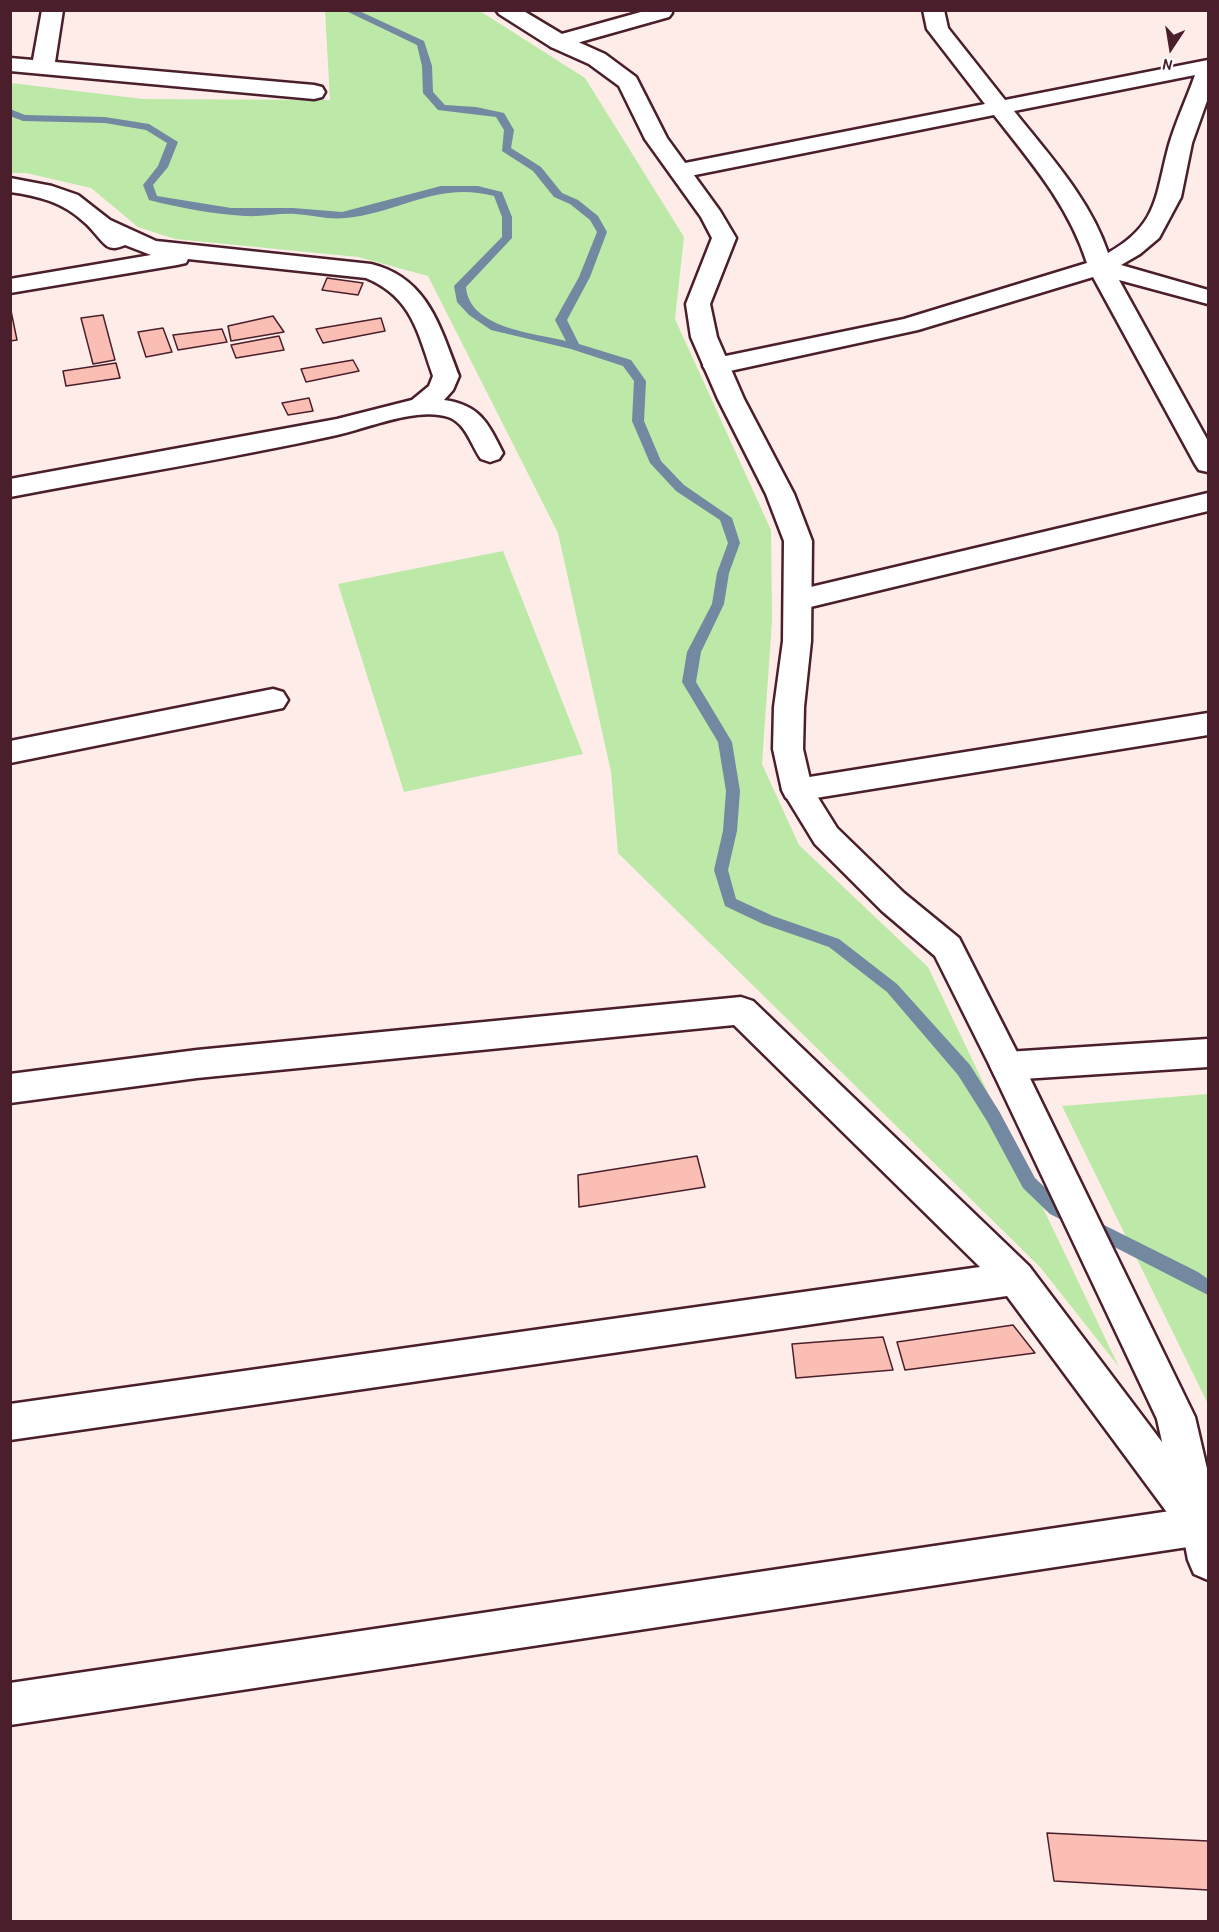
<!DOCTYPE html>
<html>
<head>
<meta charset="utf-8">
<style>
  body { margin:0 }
  #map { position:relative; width:1219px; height:1932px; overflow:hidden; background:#feece9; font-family:"Patrick Hand",sans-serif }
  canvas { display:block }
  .frame { position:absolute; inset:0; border:12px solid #4a1f2b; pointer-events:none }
  .north { position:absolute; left:1141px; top:18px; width:60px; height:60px; -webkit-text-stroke:4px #fff; paint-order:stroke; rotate:192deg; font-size:16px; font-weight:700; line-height:24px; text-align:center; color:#4a1f2b }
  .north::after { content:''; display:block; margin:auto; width:21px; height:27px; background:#4a1f2b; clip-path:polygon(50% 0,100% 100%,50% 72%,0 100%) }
</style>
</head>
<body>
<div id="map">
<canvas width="1219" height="1932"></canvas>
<div class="frame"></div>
<div class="north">N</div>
</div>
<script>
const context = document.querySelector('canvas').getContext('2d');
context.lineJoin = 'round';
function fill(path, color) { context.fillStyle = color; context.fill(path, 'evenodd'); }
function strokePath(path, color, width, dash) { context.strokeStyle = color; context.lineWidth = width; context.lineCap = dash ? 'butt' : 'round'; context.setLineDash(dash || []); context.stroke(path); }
const green = new Path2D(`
  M325,11H480L585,78L684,237L675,319L771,530L772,621L762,764L799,845L928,967L1119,1367L1040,1267L618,853L611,772L558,533L428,276L358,257L175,239L138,227L91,188L26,173H11V83L143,99L330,100Z
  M503,551L583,754L404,792L338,584Z
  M1208,1094V1404L1062,1106Z`);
const stream = new Path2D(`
  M344,10H357L424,41L432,66L433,92L445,105L476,107L504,113L514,130L511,148L541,167L562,193L578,200L598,216L607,232L590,277L567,320L579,344L631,360L646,381L644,421L661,461L684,485L732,518L740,543L729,573L724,604L701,652L696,682L732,742L740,791L737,831L728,870L736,899L773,916L839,939L897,984L970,1065L999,1111L1035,1178L1062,1204L1198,1272L1208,1279V1295L1050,1214L1023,1188L987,1121L958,1075L887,992L829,947L763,924L725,906L714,870L723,831L726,791L718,742L682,682L687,652L712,604L717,573L728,543L720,520L676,491L650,463L632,421L634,381L623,366L571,349L491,330L469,315L457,302L454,286L502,237V217L494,196C437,181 399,213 346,218C329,220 312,215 295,214C278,213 262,217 245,216C213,214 180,208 149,200L143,185L158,166L167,143L146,130L105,123L23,121L10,116V109L25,115L105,117L149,124L178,142L168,167L153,185L157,196L231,208H293L342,212L441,186H478L502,192L512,217V238L466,287C469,328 533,333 566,341L555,320L579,277L597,232L590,220L570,204L554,197L533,171L502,151L504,130L496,117L438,110L423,93L422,66L417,45Z`);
const building = new Path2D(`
  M327,278L363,283L358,295L322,290Z
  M10,306L17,340L10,341Z
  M103,315L115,360L93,364L81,318Z
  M273,316L284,332L231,341L228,326Z
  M381,318L385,331L323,343L316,329Z
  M163,328L172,352L146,357L138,332Z
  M222,329L227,342L178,350L173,335Z
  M279,336L284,350L236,358L231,345Z
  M353,360L359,371L306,382L301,369Z
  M116,363L120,378L66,386L63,371Z
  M309,398L313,411L288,415L282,403Z
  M697,1156L705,1187L579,1207L578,1175Z
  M1013,1325L1035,1353L905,1370L897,1342Z
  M883,1337L893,1370L796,1378L792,1344Z
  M1047,1833L1208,1841V1890L1054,1881Z`);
const minor = new Path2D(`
  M42,10H63L55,62L314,85L322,87L325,92L322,97L314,99L10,71V58L33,60Z
  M648,10H671L672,13L669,17L559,48L551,47L548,42L551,37Z
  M923,10H944L948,28L1005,100L1208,60V98L1192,143L1181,197L1159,238L1140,254L1121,265L1208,290V304L1119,280L1208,441V472L1199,470L1195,464L1093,277L918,330L716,374L707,372L703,366L707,360L716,358L904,319L1087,263C1069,206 1031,162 994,115L680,178L672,176L669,171L672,166L680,164L985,104L927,29ZM1195,75C1187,98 1176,121 1169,145C1155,196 1159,224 1108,253C1090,199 1049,155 1014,111Z
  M10,178L52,186L78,195L110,220L156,241L371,264C428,278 440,327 459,376L453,390L444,400C480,405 488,423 503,453L499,459L490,462L481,459C471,445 466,423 448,417C416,407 369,428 337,435C229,459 119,476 10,497V479L337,419L412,400L429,386L433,376C418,333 412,297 366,278L188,259L186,263L177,265L10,293V279L151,255L125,245C120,247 113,250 107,246C99,240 92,228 84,222C63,202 38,196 10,192Z
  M1208,493V511L798,610L788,607L784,600L788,593L798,590Z
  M273,689L283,692L288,700L283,708L10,763V741Z
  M1208,713V735L797,801L786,798L782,790L786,782L797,779Z
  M741,997L753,1001L1029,1266L1208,1503V1580L1194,1574L1188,1560L1183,1534L1007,1296L10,1440V1404L980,1267L734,1025L197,1078L10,1103V1074L197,1050Z
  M1208,1039V1067L1007,1080L995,1076L990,1066L995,1056L1007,1052Z`);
const tertiary = new Path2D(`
  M496,10H522L567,37L605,54L636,77L667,138L720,211L736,238L710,304L717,337L744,399L794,494L812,541L811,641L804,707L803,749L812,788L837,828L904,893L959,938L1024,1066L1195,1417L1208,1473V1542L1201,1545L10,1725V1683L1177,1510L1157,1419L990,1066L935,956L882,911L815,844L782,790L773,749L774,707L783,641L784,541L766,494L718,399L691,337L686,304L712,238L701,217L645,139L619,86L589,64L551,47L499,14Z`);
fill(green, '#bce9a7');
fill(stream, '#7388a1');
fill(building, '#fabeb5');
strokePath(building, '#4a1f2b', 1.5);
strokePath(minor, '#4a1f2b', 5);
strokePath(tertiary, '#4a1f2b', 5);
fill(minor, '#fff');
fill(tertiary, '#fff');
</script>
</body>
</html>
